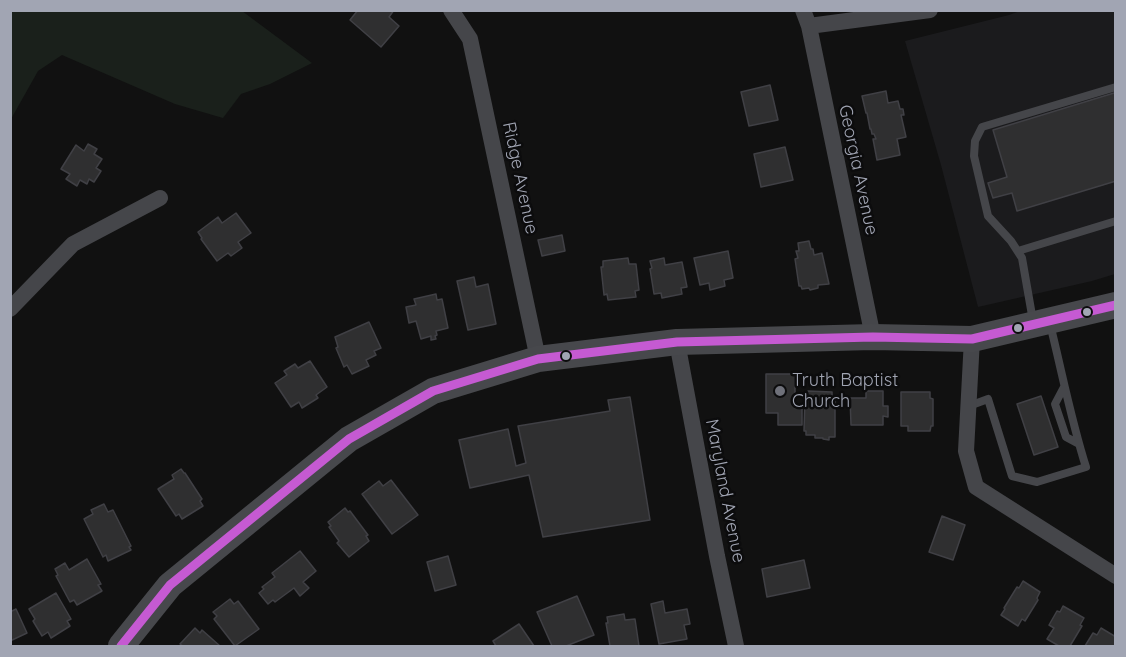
<!DOCTYPE html>
<html>
<head>
<meta charset="utf-8">
<style>
  body { margin:0 }
  #map { position:relative; width:1126px; height:657px; overflow:hidden; background:#111; font-family:Quicksand,sans-serif }
  canvas { display:block }
  .frame { position:absolute; inset:0; border:12px solid #a1a5b3; pointer-events:none }
</style>
</head>
<body>
<div id="map">
<canvas width="1126" height="657"></canvas>
<div class="frame"></div>
</div>
<script>
const context = document.querySelector('canvas').getContext('2d');
context.lineJoin = 'round';
function fill(path, color) { context.fillStyle = color; context.fill(path, 'evenodd'); }
function strokePath(path, color, width, dash) { context.strokeStyle = color; context.lineWidth = width; context.lineCap = dash ? 'butt' : 'round'; context.setLineDash(dash || []); context.stroke(path); }
function drawText(font, color, halo, rows, align = 'center') {
  context.font = font + ' Quicksand,sans-serif'; context.lineWidth = 5; context.setLineDash([]); context.textBaseline = 'middle'; context.strokeStyle = halo; context.fillStyle = color; for (const [text, x, y, turn = 0] of rows) {
    context.save(); context.translate(x, y); context.rotate((+turn || 0) * Math.PI / 180); context.textAlign = isNaN(turn) ? turn : align; if (halo) context.strokeText(text, 0, 0); context.fillText(text, 0, 0); context.restore();
  }
}
const built = new Path2D(`
  M1020,11H1115V274L1092,281L978,307L941,165L905,41L1009,15Z`);
const green = new Path2D(`
  M11,10L242,11L312,63L270,84L241,94L223,118L175,104L62,55L38,71L11,119Z`);
const building = new Path2D(`
  M358,10H394L389,17L399,26L381,47L350,20Z
  M770,85L778,120L749,126L741,92Z
  M886,91L888,103L898,101L900,109H903L904,115H901L906,137L897,139L900,155L877,160L873,139H876L874,134H872L871,129H870L867,113H866L862,96Z
  M1114,93L1116,97V181L1017,211L1012,193L993,198L988,183L1007,177L993,130Z
  M88,144L97,149L94,154L102,159L96,168L101,171L94,182L89,179L87,184L80,180L77,186L66,179L70,174L61,169L76,145L84,151Z
  M785,147L793,180L761,187L754,154Z
  M236,213L251,233L238,242L242,248L231,256L228,253L217,261L201,239L202,238L198,232L218,217L222,223Z
  M562,235L565,251L542,256L538,240Z
  M809,241L811,249H813L814,255L822,253L829,284L818,285V288L810,290L809,288L802,289L801,286H799L795,259L798,258L796,251H799L798,243Z
  M728,251L733,278L724,280L725,286L710,290L709,283L700,285L694,258Z
  M628,258L629,264H636L639,290L635,291L636,297L608,300L607,294L604,295L601,267H603V261Z
  M664,258L665,265L682,262L687,287L681,288L682,294L662,298L661,293L654,294L650,269L652,268L650,261Z
  M474,277L476,287L488,284L496,324L468,330L457,281Z
  M436,294L437,300L442,299L448,328L436,331L437,335L435,336L436,339L431,340V336L421,339L416,321L409,323L406,307L416,305L414,299Z
  M369,322L381,348L374,351L376,355L366,360L369,366L352,374L347,365L344,367L336,348L338,347L335,337Z
  M310,361L327,387L316,395L318,398L302,408L299,402L291,407L275,383L287,375L284,371L295,364L298,368Z
  M766,374H795V408L802,409V425H778V413H766Z
  M808,391L832,392V398H835V437H829V440L823,439V438H815V435H806V431H804L805,398H808Z
  M866,391H883V406H888V417L883,416V425H851L850,398H866Z
  M901,392H930V398L933,399V426H931L930,431H908V426H901Z
  M1041,396L1058,447L1034,455L1017,404Z
  M630,397L650,520L543,537L529,475L470,488L459,440L508,429L516,466L526,463L518,426L610,411L608,400Z
  M181,469L184,473H185L202,499L200,501L203,506L182,519L179,514L176,516L158,489L174,479L172,475Z
  M391,480L418,515L392,534L362,494L379,481L383,486Z
  M104,504L108,512L113,510L131,546L129,547L131,550L108,561L106,555L103,557L84,519L93,514L91,510Z
  M345,508L348,512L350,511L368,535L366,536L369,541L349,557L337,543L339,541L329,527L331,526L328,522Z
  M942,516L965,525L953,560L929,552Z
  M300,551L316,571L303,582L309,588L300,596L294,588L275,602L273,600L268,604L259,593L264,589L262,587L275,577L272,573Z
  M448,556L456,585L435,591L427,562Z
  M87,559L101,584L98,585L102,591L77,605L74,600L70,602L56,576L58,575L55,569L65,563L69,570Z
  M804,560L810,588L767,597L762,569Z
  M1023,581L1040,592L1037,598L1038,600L1025,621L1022,619L1018,626L1001,615L1005,609L1004,608L1017,587L1019,588Z
  M56,593L71,619L67,621L70,626L51,638L48,632L42,636L33,621L35,619L29,609Z
  M577,596L594,635L566,646H552L537,612Z
  M230,599L234,604L238,601L259,629L235,646L214,619L217,616L213,612Z
  M663,601L665,613L687,609L690,624L684,625L687,639L659,644L651,604Z
  M1063,606L1084,618L1080,625L1082,626L1070,646H1059L1047,639L1054,628L1049,625L1057,611L1060,612Z
  M16,609L27,633L10,641V612Z
  M624,614L625,620L635,619L639,646H610L606,623H608L607,617Z
  M519,624L534,646H496L493,641Z
  M195,628L200,633L202,630L220,646H183L180,644Z
  M1101,628L1116,637V646H1085L1093,633L1097,635Z`);
const lane = new Path2D(`
  M1018,251L1116,221
  M1033,321L1022,258L1011,241L988,216L974,156L975,141L982,127L1116,87
  M1064,387L1055,404L1066,437L1079,444
  M969,406L988,399L1012,476L1037,482L1086,467C1071,420 1062,372 1050,324`);
const street = new Path2D(`
  M451,10L470,39L538,359
  M803,10L809,26L873,337
  M809,26L930,10
  M10,309L73,244L160,198
  M972,339L966,451L976,487L1116,576
  M677,342L717,556L736,646`);
const primary = new Path2D(`
  M121,646L170,585L349,439L433,391L538,359L677,342L873,337L972,339L1116,305`);
const bus1 = new Path2D(`
  M121,646L170,585L349,439L433,391L538,359L677,342L873,337L972,339L1116,305`);
const markers = [
  [1087,312,5,"#a1a5b3"],
  [1018,328,5,"#a1a5b3"],
  [566,356,5,"#a1a5b3"],
  [780,391,6,"#6f717a"]
];
const streetNames = [
  ["Georgia Avenue",858,170,78],
  ["Ridge Avenue",520,178,78],
  ["Maryland Avenue",725,491,79]
];
const poiNames = [
  ["Truth Baptist",792,381],
  ["Church",792,402]
];
fill(built, '#1b1b1d');
fill(green, '#1a201b');
fill(building, '#2f2f30');
strokePath(building, '#404045', 1.5);
strokePath(lane, '#45464a', 8);
strokePath(street, '#45464a', 16);
strokePath(primary, '#47484c', 26);
strokePath(bus1, '#c55ad2', 9);
for (const [x, y, r, color] of markers) { const dot = new Path2D(); dot.arc(x, y, r, 0, 2 * Math.PI); context.fillStyle = color; context.fill(dot); strokePath(dot, '#0c0c0d', 2); }
drawText('18px', '#a1a5b3', '#0c0c0d', streetNames);
drawText('18px', '#a1a5b3', '#0c0c0d', poiNames, 'left');
</script>
</body>
</html>
